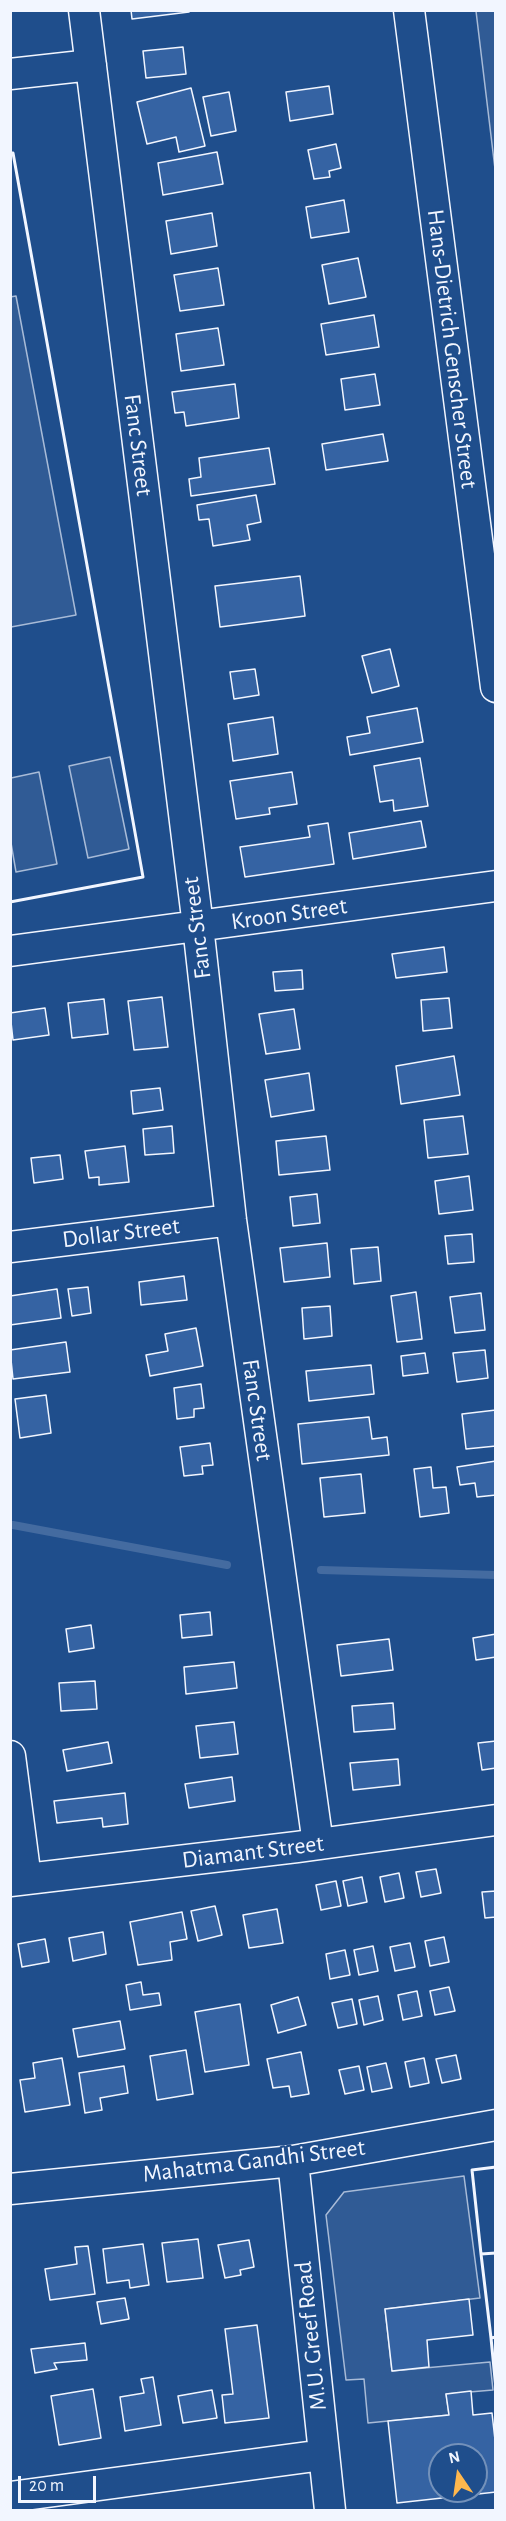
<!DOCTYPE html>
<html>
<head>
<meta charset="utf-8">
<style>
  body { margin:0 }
  #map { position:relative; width:506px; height:2521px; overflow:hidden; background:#1f4e8c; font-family:"Alegreya Sans",sans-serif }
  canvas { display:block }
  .frame { position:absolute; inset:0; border:12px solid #f2f6ff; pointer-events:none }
  .north { position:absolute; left:428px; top:2443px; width:60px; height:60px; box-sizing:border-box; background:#1f4e8c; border:2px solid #7391ba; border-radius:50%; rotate:347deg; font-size:16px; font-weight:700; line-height:24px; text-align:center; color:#f2f6ff }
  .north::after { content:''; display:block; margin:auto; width:21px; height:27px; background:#ffb74d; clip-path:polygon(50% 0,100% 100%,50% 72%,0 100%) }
  .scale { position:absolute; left:18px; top:2476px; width:78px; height:27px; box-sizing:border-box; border:3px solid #f2f6ff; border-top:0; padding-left:8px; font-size:18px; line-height:21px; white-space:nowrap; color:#f2f6ff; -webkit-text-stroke:4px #1f4e8c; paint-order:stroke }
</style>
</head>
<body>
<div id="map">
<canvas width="506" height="2521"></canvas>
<div class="frame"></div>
<div class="north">N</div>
<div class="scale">20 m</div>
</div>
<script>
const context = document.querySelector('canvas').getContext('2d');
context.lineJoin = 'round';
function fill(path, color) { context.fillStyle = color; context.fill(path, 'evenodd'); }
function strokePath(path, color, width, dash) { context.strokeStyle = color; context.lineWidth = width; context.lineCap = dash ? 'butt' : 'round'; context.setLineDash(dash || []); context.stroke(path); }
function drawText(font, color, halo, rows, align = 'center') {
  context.font = font + ' "Alegreya Sans",sans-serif'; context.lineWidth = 4.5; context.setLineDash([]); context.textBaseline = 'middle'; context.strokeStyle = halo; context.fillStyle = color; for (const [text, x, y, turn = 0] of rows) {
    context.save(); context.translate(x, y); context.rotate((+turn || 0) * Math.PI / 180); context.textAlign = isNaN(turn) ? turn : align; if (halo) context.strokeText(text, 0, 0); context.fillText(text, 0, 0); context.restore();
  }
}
const built = new Path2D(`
  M476,11H495V169Z
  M16,296L76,615L11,627L10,297Z
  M110,757L129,849L88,858L69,766Z
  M39,772L57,864L16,872L11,843V778Z
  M464,2176L480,2298L385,2309L392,2371L490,2362L493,2390L446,2394L449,2415L368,2423L364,2379L346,2380L326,2215L344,2192Z`);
const stream = new Path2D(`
  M13,1525L227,1565
  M321,1570L496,1575`);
const building = new Path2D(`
  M131,10H188L189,12L132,19Z
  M183,47L186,74L146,78L143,51Z
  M329,86L333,114L290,121L286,92Z
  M191,88L205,146L179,152L176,137L147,144L137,102Z
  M229,92L236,131L211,136L203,97Z
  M336,144L341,168L329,171L330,177L314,179L308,150Z
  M217,152L223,184L163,195L158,163Z
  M344,200L349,232L311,238L306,207Z
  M212,213L217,246L171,254L166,221Z
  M358,258L366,297L329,304L322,265Z
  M218,268L224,305L180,311L174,275Z
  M374,315L379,347L326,355L321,324Z
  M218,328L224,365L181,371L176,334Z
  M375,374L380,405L345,410L341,379Z
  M235,384L239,418L186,426L184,412L175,413L172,392Z
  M383,434L388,461L326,470L322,444Z
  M269,448L275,484L191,496L189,479L201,477L199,458Z
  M256,495L261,522L247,525L250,540L213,546L209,519L199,520L197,505Z
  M300,576L305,616L220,627L215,586Z
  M390,649L399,686L372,693L362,656Z
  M255,669L259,695L234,699L230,672Z
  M417,708L423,742L350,755L347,737L370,733L367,717Z
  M273,717L278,754L233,761L228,724Z
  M420,758L428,806L394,811L393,800L380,802L374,766Z
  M292,772L297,804L269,808L270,814L236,819L230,781Z
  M421,821L426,847L353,859L349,833Z
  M328,823L334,864L245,877L240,847L310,837L308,826Z
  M444,947L447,972L396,978L392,954Z
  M302,970L303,989L275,991L273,972Z
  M162,997L168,1047L134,1050L128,1001Z
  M449,998L452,1028L423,1031L421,1000Z
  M104,999L108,1034L72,1038L68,1003Z
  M45,1008L49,1035L13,1040L10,1013Z
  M294,1009L300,1049L266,1054L259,1014Z
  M454,1056L460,1095L401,1104L396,1066Z
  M309,1073L314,1110L271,1117L265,1080Z
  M160,1088L163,1110L133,1114L131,1091Z
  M463,1116L468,1154L428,1158L424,1120Z
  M172,1126L174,1153L145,1155L143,1129Z
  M326,1136L330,1170L279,1175L276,1141Z
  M125,1146L129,1182L99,1185V1177L89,1178L85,1151Z
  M60,1155L63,1179L34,1183L31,1158Z
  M469,1176L473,1210L439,1214L435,1181Z
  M317,1194L320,1223L293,1226L290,1197Z
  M472,1234L474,1262L448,1264L445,1236Z
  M327,1243L330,1277L284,1282L280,1248Z
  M378,1247L381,1281L354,1284L351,1249Z
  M184,1276L187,1300L141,1305L139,1282Z
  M88,1287L91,1313L72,1316L68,1289Z
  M57,1289L61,1318L10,1325V1296Z
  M416,1292L422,1339L397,1342L391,1296Z
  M481,1293L485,1330L455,1333L450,1297Z
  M330,1306L332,1336L304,1339L302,1308Z
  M196,1328L203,1366L150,1376L146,1355L168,1351L165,1334Z
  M66,1342L70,1372L13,1379L10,1350Z
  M485,1350L488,1378L457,1382L453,1353Z
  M425,1353L428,1373L403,1376L401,1356Z
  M371,1365L374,1394L309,1401L306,1371Z
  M201,1384L204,1408L194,1409V1417L177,1419L174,1388Z
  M46,1395L51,1433L20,1438L15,1399Z
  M496,1410V1446L466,1449L462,1414Z
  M369,1417L372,1439L387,1437L389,1455L302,1464L298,1424Z
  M210,1443L213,1465L202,1466L203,1474L184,1476L180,1447Z
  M496,1461V1495L477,1497L475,1483L460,1485L457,1467Z
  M431,1467L433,1488L446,1487L449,1513L420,1517L414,1469Z
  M361,1474L365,1513L324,1517L320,1478Z
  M210,1612L212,1635L182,1638L180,1615Z
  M91,1625L94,1648L69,1652L66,1629Z
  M496,1634V1657L476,1660L473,1638Z
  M389,1639L393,1670L341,1676L337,1645Z
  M234,1662L237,1688L186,1694L184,1667Z
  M95,1681L97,1709L61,1711L59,1683Z
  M393,1703L395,1729L354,1732L352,1706Z
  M234,1722L238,1754L200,1758L196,1726Z
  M496,1741V1768L482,1770L478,1743Z
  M108,1742L112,1763L67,1771L63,1750Z
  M398,1759L400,1785L353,1790L350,1763Z
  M232,1777L235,1801L189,1808L185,1784Z
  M125,1793L128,1824L103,1827L102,1818L57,1823L54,1801Z
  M436,1869L441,1893L421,1897L416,1872Z
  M399,1873L404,1898L385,1902L380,1877Z
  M362,1877L367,1902L348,1906L343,1881Z
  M336,1881L341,1906L321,1910L316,1885Z
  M496,1891V1917L485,1918L482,1892Z
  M215,1906L222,1935L198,1941L191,1911Z
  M277,1909L283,1943L249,1948L243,1915Z
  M182,1912L187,1939L170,1942L172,1960L138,1965L130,1922Z
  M103,1932L106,1954L73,1961L69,1938Z
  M444,1937L449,1962L430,1966L425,1941Z
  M45,1939L49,1962L22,1967L18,1944Z
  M410,1943L415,1967L395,1971L390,1947Z
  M373,1946L378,1971L359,1975L354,1950Z
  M345,1950L350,1975L330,1979L326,1954Z
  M141,1982L143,1995L159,1993L161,2005L130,2010L126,1985Z
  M449,1987L455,2011L435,2015L430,1991Z
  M417,1991L422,2016L403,2020L398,1995Z
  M378,1996L383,2020L364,2025L359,2000Z
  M298,1997L306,2025L278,2033L271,2005Z
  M352,1999L357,2024L338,2028L332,2003Z
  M240,2004L249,2065L205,2072L195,2012Z
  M120,2021L125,2049L78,2057L73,2029Z
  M186,2050L193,2094L157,2100L150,2056Z
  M301,2052L309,2094L291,2097L289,2086L273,2088L267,2059Z
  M456,2055L461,2079L442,2083L436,2059Z
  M62,2058L70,2105L25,2112L20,2080L35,2078L33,2063Z
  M424,2058L429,2083L410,2087L405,2062Z
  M386,2063L392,2088L372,2092L367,2067Z
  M124,2066L128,2093L100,2098L102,2110L85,2113L79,2073Z
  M359,2066L364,2090L345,2094L339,2070Z
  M198,2239L203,2278L167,2282L162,2243Z
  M249,2240L254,2267L240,2270L241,2275L225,2278L218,2245Z
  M143,2244L149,2285L130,2288L129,2280L107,2283L103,2249Z
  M88,2246L95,2294L50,2300L45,2269L77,2264L75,2247Z
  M125,2298L129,2319L101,2324L97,2302Z
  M469,2299L473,2335L427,2340L429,2367L392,2371L385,2309Z
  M257,2325L269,2418L225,2423L222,2395L233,2394L225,2329Z
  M85,2343L87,2360L54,2363L57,2369L35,2373L31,2349Z
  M153,2377L161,2425L125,2431L120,2397L144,2393L141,2379Z
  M93,2389L101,2438L59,2445L51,2396Z
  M212,2390L217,2418L183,2423L178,2396Z
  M471,2391L473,2415L492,2413L496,2449V2492L397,2503L388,2421L449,2415L446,2394ZM440,2455H476V2491H440Z`);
const minor = new Path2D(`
  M84,10L198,926L231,1220L318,1844
  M409,10L496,687
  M10,74L91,65
  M10,951L496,886
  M10,1247L231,1220
  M10,1756L26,1879
  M10,1881L297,1847L496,1820
  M293,2161L330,2510
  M10,2189L293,2161L496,2125
  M10,2497L323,2455`);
const wall = new Path2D(`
  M10,153H13L143,877L10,902
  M496,2167L472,2170L481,2254L496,2253
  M481,2254L491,2338L496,2337
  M491,2338L496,2389`);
const streetNames = [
  ["Hans-Dietrich Genscher Street",452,349,83],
  ["Fanc Street",138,445,83],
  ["Kroon Street",289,914,-8],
  ["Fanc Street",197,928,-97],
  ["Dollar Street",121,1233,-7],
  ["Fanc Street",257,1410,82],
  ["Diamant Street",253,1852,-7],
  ["Mahatma Gandhi Street",254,2161,-7],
  ["M.U. Greef Road",311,2336,-96]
];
fill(built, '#305b95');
strokePath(built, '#a8bbd7', 1.5);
strokePath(stream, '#446ba0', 8);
fill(building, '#3563a3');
strokePath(building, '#f2f6ff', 1.5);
strokePath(minor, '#f2f6ff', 33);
strokePath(minor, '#1f4e8c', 30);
strokePath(wall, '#f2f6ff', 3);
drawText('24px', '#f2f6ff', '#1f4e8c', streetNames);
</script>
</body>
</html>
